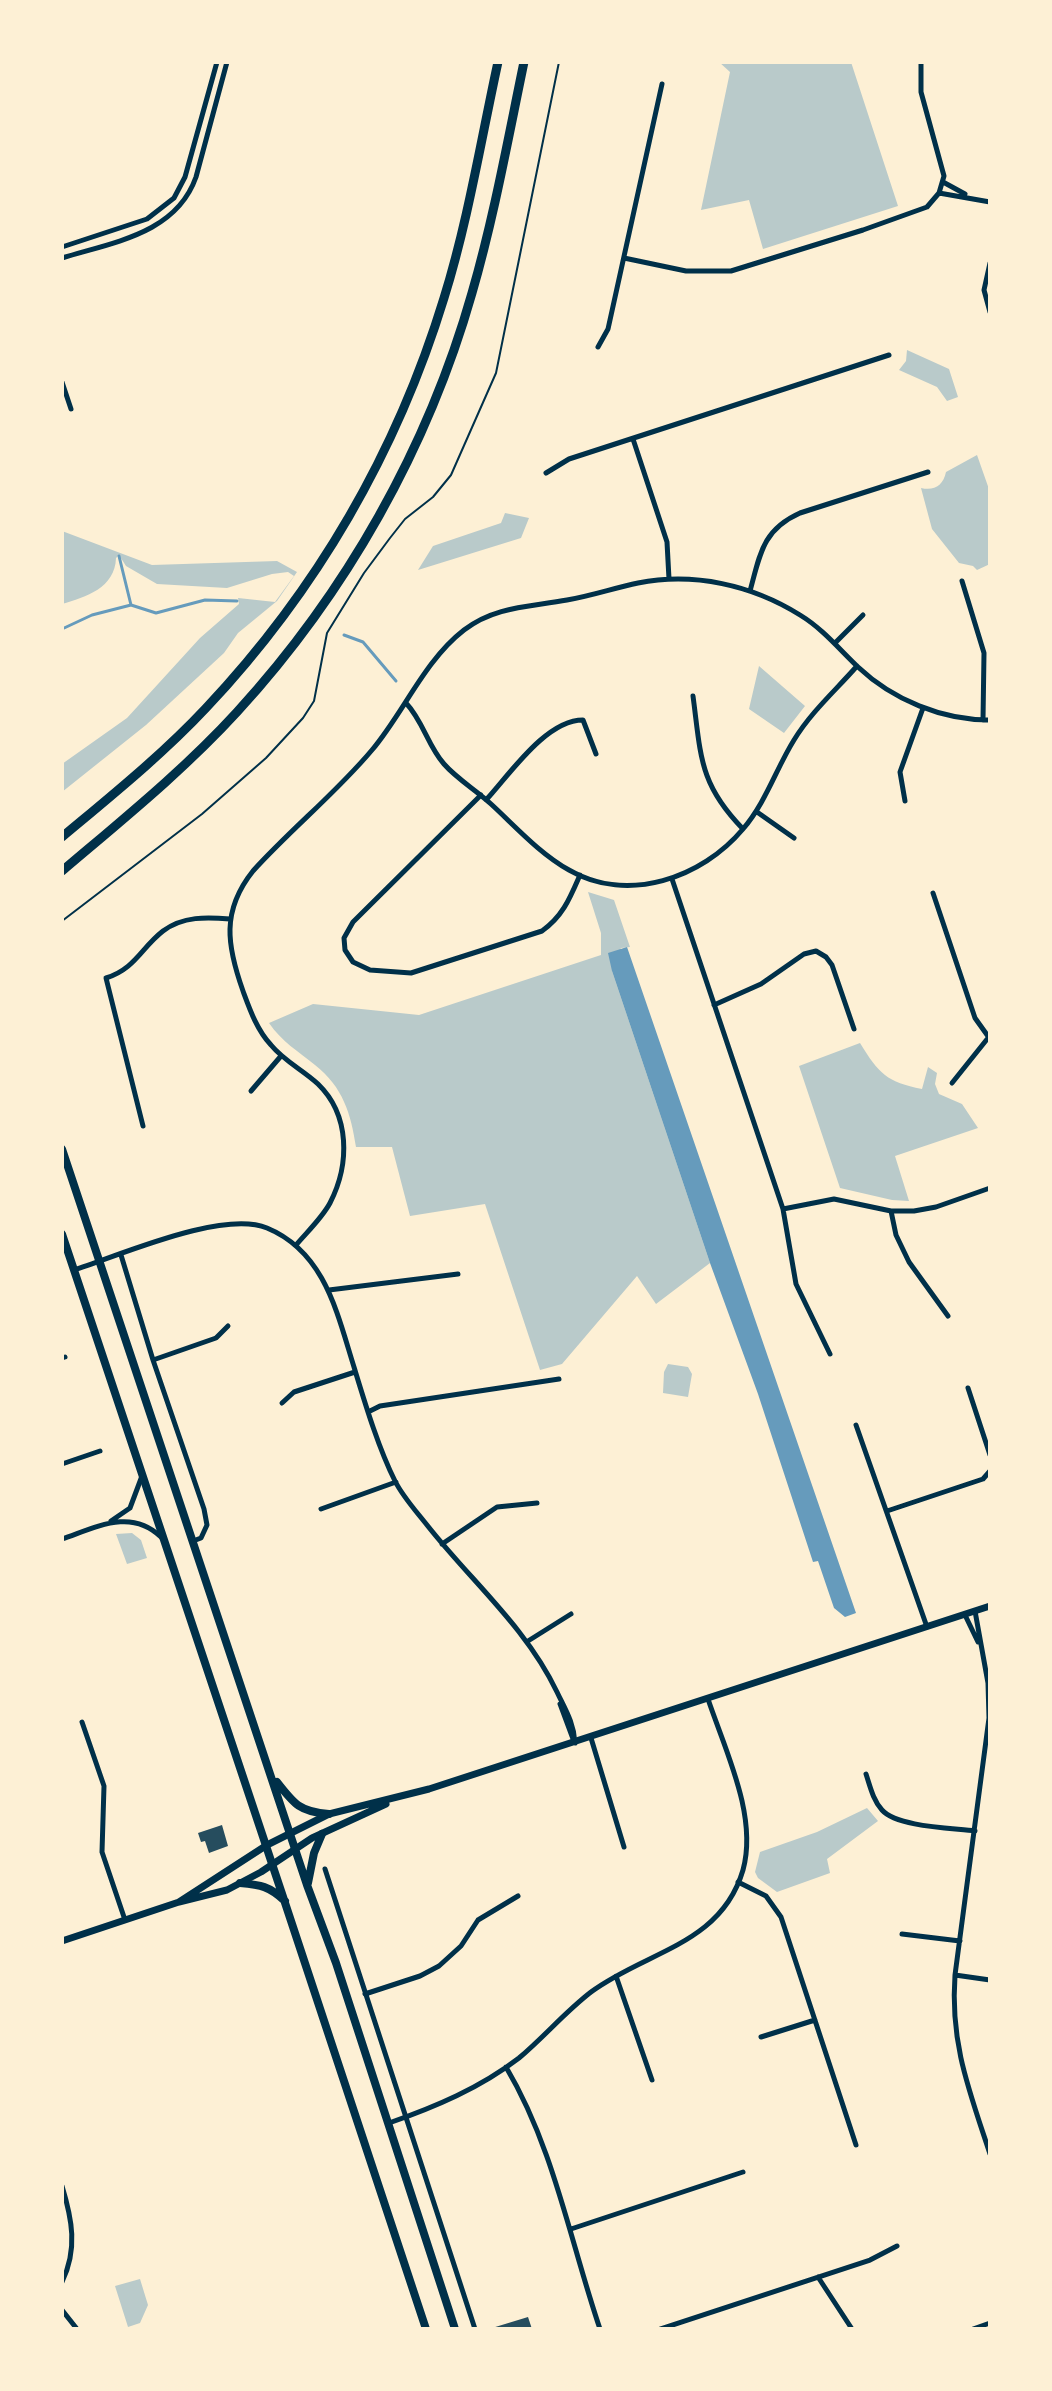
<!DOCTYPE html>
<html>
<head>
<meta charset="utf-8">
<style>
  body { margin:0 }
  #map { position:relative; width:1052px; height:2391px; overflow:hidden; background:#fdf0d5; font-family:Commissioner,sans-serif }
  canvas { display:block }
  .frame { position:absolute; inset:0; border:64px solid #fdf0d5; pointer-events:none }
</style>
</head>
<body>
<div id="map">
<canvas width="1052" height="2391"></canvas>
<div class="frame"></div>
</div>
<script>
const context = document.querySelector('canvas').getContext('2d');
context.lineJoin = 'round';
function fill(path, color) { context.fillStyle = color; context.fill(path, 'evenodd'); }
function strokePath(path, color, width, dash) { context.strokeStyle = color; context.lineWidth = width; context.lineCap = dash ? 'butt' : 'round'; context.setLineDash(dash || []); context.stroke(path); }
const green = new Path2D(`
  M719,62H851L898,206L763,249L749,200L701,210L730,72Z
  M907,350L949,369L958,397L947,401L937,387L899,370L906,361Z
  M977,455L990,492V564L977,570L973,566L959,563L932,529L921,488C934,491 943,486 946,472Z
  M505,513L529,518L521,538L418,570L433,546L501,523Z
  M62,531L152,565L277,561L297,572L277,601L238,633L224,653L146,725L62,792V764L127,718L200,638L239,604L238,598L275,602L294,576L288,572L272,574L227,588L157,584L126,566L119,555L116,558C115,588 86,597 62,604Z
  M759,666L805,706L784,733L749,709Z
  M588,892L614,900L630,947L621,948L612,971L710,1263L656,1304L637,1276L562,1364L540,1370L485,1204L410,1216L392,1147H356C351,1114 343,1087 315,1065C298,1051 282,1042 269,1023L313,1004L419,1015L601,955V933Z
  M860,1043C879,1074 887,1082 922,1089L928,1067L937,1073L935,1084L939,1094L962,1104L978,1128L895,1156L909,1201L892,1200L840,1188L799,1066Z
  M668,1364L688,1367L692,1374L688,1397L663,1393L664,1372Z
  M132,1533L141,1540L147,1558L127,1564L116,1534Z
  M867,1808L878,1821L827,1859L830,1873L777,1892L758,1878L755,1872L760,1852L817,1832Z
  M140,2279L148,2305L140,2323L128,2327L115,2286Z`);
const water = new Path2D(`
  M627,947L856,1613L845,1617L834,1608L818,1561L813,1562L758,1394L710,1263L612,971L608,953Z`);
const stream = new Path2D(`
  M119,556L131,605
  M62,629L92,615L131,605L156,613L205,600L237,601
  M344,635L363,642L396,681`);
const building = new Path2D(`
  M222,1825L228,1846L209,1853L205,1841L201,1842L198,1833Z
  M528,2317L532,2329H492V2328Z`);
const path = new Path2D(`
  M62,921L202,814L266,758L303,718L314,701L327,633L364,573L390,538L405,519L433,497L451,475L496,373L559,62`);
const minor = new Path2D(`
  M943,182L965,194
  M939,193L990,202
  M62,247L147,219L174,198L185,177L217,62
  M62,258C113,242 176,234 196,177L227,62
  M624,258L686,271H731L863,230L927,207L939,193L944,176L921,92V62
  M990,263L984,290L990,312
  M598,347L608,329L662,84
  M62,382L71,409
  M633,439L667,542L669,579
  M546,473L569,459L889,355
  M962,581L984,653L983,720
  M750,591C760,555 762,530 800,513L928,472
  M835,643L863,615
  M693,696C701,756 699,784 743,829
  M406,703C423,721 428,746 444,764C457,779 476,790 491,804C515,826 540,854 569,870C628,904 702,878 743,829C766,802 776,769 794,740C811,712 836,690 857,666
  M481,795L353,922L344,938L345,950L353,962L370,970L411,973L542,931C563,916 570,898 580,875
  M486,800C510,774 546,720 583,720L596,754
  M905,801L900,772L923,708
  M757,812L794,838
  M672,879L783,1209L796,1284L830,1354
  M933,893L975,1018L990,1039
  M714,1005L761,984L804,954L816,951L826,957L832,965L854,1029
  M952,1083L988,1038
  M251,1091L281,1056
  M143,1126L106,978C135,969 141,948 163,931C183,916 207,917 230,919
  M783,1209L834,1199L891,1211H914L936,1207L990,1188
  M891,1211L896,1235L909,1262L948,1316
  M296,1245C307,1232 322,1218 330,1203C350,1164 350,1115 318,1084C303,1070 284,1061 271,1045C257,1030 250,1010 243,991C227,946 221,911 253,871C291,829 336,793 372,750C404,712 424,661 464,630C495,606 530,607 567,600C591,596 614,588 638,583C694,572 752,585 800,615C823,629 839,649 858,667C893,700 942,720 990,720
  M121,1255L153,1360L204,1509L207,1525L201,1538L193,1541
  M74,1270C121,1255 222,1210 267,1228C325,1252 337,1313 354,1367C365,1403 378,1447 395,1481C403,1497 416,1511 427,1525C471,1581 526,1627 557,1692C565,1709 574,1723 575,1743
  M329,1290L458,1274
  M62,1358L65,1357
  M153,1360L216,1338L228,1326
  M968,1388L990,1455
  M282,1403L294,1392L355,1372
  M370,1411L380,1406L559,1379
  M856,1425L927,1627
  M62,1464L100,1451
  M321,1509L396,1482
  M887,1511L983,1479L990,1471
  M111,1521L130,1508L142,1476
  M62,1539C97,1527 131,1508 161,1537
  M442,1544L497,1507L537,1503
  M975,1611L988,1683L989,1718L955,1975C950,2043 969,2090 990,2154
  M965,1615L978,1642
  M528,1641L571,1614
  M560,1704L573,1739
  M82,1722L104,1786L102,1852L125,1920
  M591,1738L624,1847
  M866,1774C870,1786 873,1800 882,1810C897,1827 952,1828 975,1831
  M325,1869L475,2329
  M738,1882L766,1896L781,1917L856,2145
  M902,1934L960,1941
  M955,1975L990,1980
  M616,1976L652,2080
  M365,1994L420,1976L439,1966L461,1946L478,1920L518,1896
  M761,2037L815,2020
  M506,2067C554,2148 570,2241 600,2329
  M389,2123C435,2107 480,2088 519,2058C544,2037 565,2012 591,1992C646,1951 721,1945 743,1870C758,1816 725,1750 708,1699
  M62,2186C72,2219 78,2249 62,2282
  M571,2229L743,2172
  M818,2277L852,2329
  M62,2310L77,2329
  M660,2329L870,2260L897,2246
  M973,2329L990,2323`);
const secondary = new Path2D(`
  M179,1902L267,1845L329,1814L429,1789L990,1606
  M62,1941L179,1902L227,1890L261,1872L312,1838L386,1804`);
const primary = new Path2D(`
  M62,1149L307,1885L336,1963L455,2329
  M62,1234C185,1598 305,1964 426,2329
  M277,1782C294,1804 300,1812 329,1814
  M240,1883C261,1885 269,1886 285,1901
  M308,1883L314,1853L322,1834`);
const trunk = new Path2D(`
  M62,837C111,796 162,755 206,708C316,591 397,452 444,298C468,221 481,140 498,62
  M62,871C122,820 184,770 237,712C346,593 428,448 472,293C494,217 508,139 524,62`);
fill(green, '#b9caca');
fill(water, '#669bbc');
strokePath(stream, '#669bbc', 3);
fill(building, '#264d5e');
strokePath(path, '#003049', 2);
strokePath(minor, '#003049', 5);
strokePath(secondary, '#003049', 7);
strokePath(primary, '#003049', 8);
strokePath(trunk, '#003049', 9);
</script>
</body>
</html>
